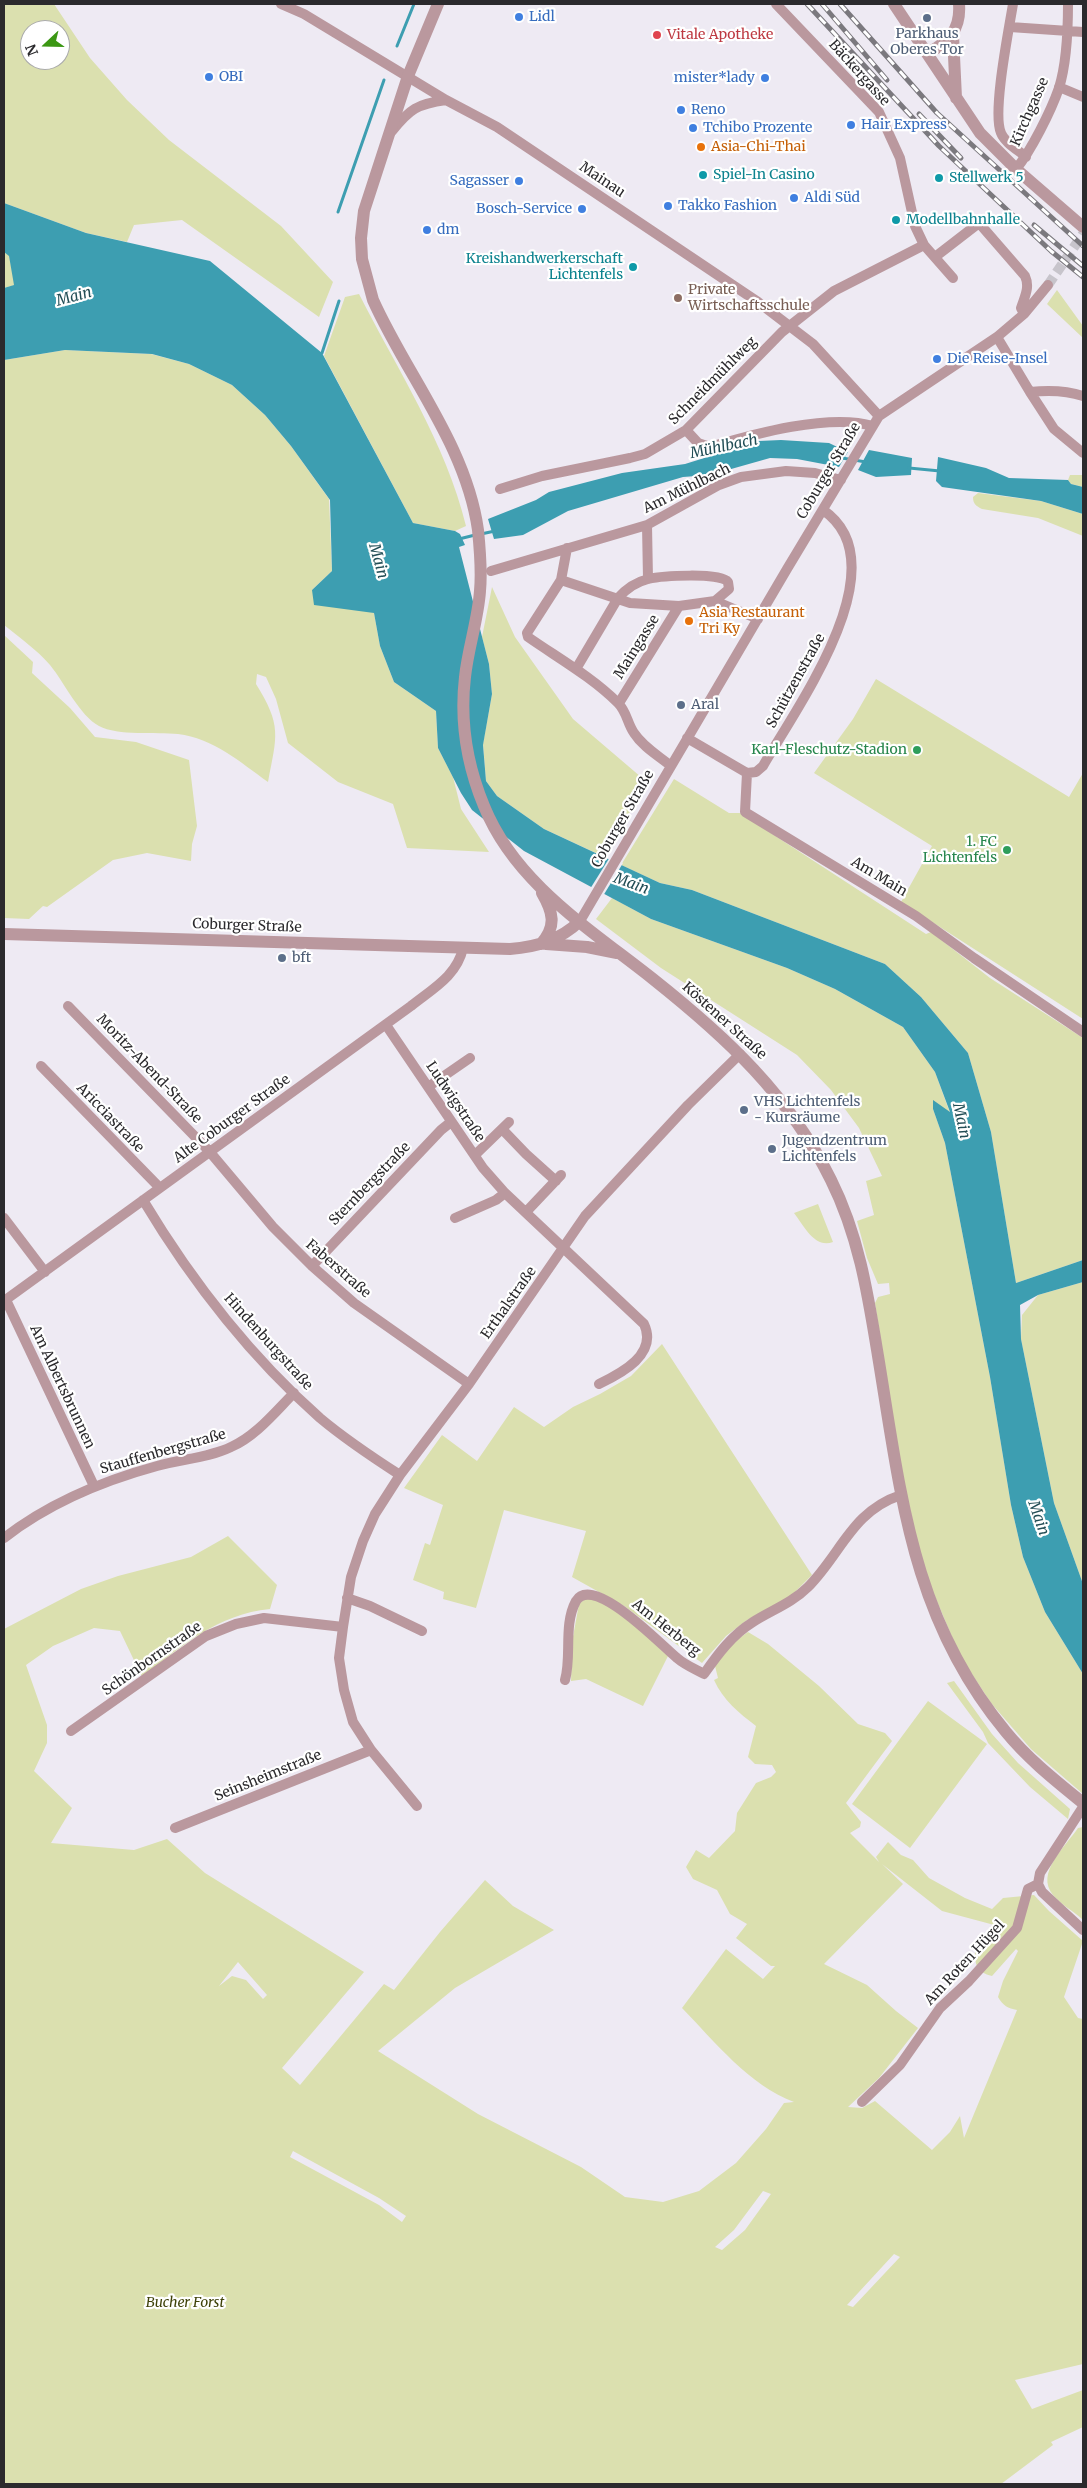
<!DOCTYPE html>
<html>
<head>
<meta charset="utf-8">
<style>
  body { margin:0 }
  #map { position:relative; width:1087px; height:2488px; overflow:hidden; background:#eeeaf3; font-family:Merriweather,serif }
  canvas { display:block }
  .frame { position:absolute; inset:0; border:5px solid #2b2a2d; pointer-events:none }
  .north { position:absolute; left:20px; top:20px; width:50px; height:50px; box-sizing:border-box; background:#fff; border:1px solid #aaaaab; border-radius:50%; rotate:249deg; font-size:14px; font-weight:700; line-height:20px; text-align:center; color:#2b2a2d }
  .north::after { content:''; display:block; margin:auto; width:18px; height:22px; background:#3b9713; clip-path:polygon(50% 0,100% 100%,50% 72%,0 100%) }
</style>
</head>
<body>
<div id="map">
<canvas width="1087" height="2488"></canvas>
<div class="frame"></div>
<div class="north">N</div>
</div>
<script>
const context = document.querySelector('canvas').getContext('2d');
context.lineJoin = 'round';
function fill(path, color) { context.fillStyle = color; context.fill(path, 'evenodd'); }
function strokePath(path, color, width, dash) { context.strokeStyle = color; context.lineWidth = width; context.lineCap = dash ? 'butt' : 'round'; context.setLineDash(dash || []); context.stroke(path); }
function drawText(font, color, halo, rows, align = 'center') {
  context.font = font + ' Merriweather,serif'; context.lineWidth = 4.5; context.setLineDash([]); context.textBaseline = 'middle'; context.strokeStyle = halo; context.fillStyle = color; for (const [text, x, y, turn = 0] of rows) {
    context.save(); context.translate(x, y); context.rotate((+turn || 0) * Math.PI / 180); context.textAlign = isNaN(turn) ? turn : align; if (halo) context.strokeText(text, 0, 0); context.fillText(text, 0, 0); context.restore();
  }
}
const green = new Path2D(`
  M4,4H54L90,58L127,100L169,140L281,226L333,282L319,317L182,220L134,225L127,242L86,233L4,203ZM30,30H60V60H30Z
  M4,252L9,255L15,285L4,288Z
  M1057,290L1083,326V338L1047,304Z
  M359,294C397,369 446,443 466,526L455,531L413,523L324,356L345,297Z
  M65,350L151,354L189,364L232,385L265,415L291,446L329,499L332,571L312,590L374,613L380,646L394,682L436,711L438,748L453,777L461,809L489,852L407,848L393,804L338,782L288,743L276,699L266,677L257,674L256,684C282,726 277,735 268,782C240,762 213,738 178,734C156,732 118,736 99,726C80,716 64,682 50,665C37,650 19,637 4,625V360Z
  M1070,475H1083V487L1071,484L1068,480Z
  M978,493L1041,501L1083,514V536L1038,518L982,509C976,506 973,504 973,497Z
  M492,587L515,637L573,719L648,783L608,847L598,854L544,829L497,796L486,781L483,744L492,694L489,664L482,637Z
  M4,635L33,662L32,673L70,708L95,737L136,742L189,760L197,826L192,844L191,861L147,853L113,860L47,907L43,906L29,919L4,918Z
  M876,679L1069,797L1083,773V1019L901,902L932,846L814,773L853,719Z
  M674,779L729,813H740L926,934L931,932L990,978L1083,1038V1260L1016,1283L991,1132L968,1053L921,997L885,964L692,890L660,883L621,865Z
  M612,898L651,919L787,968L835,989L903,1027L935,1072L950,1113L933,1109L945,1143L990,1377L1011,1505L1023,1557L1045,1612L1083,1674V1794L1031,1749L991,1703L960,1656L923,1568L900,1464L875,1303L878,1297L890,1294L889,1283L878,1284L867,1258L857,1221L874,1215L866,1181L882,1176L859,1128L831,1090L797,1055L661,968L596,919Z
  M818,1204L833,1242C815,1249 804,1226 794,1213Z
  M1083,1282V1584L1054,1503L1021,1339L1022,1315L1038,1295Z
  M662,1344L812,1575L791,1596L747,1620L726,1636L702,1663L624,1606L572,1577L586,1531L504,1510L476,1608L443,1599L444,1592L413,1580L425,1543L430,1545L443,1505L404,1488L442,1435L477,1461L514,1407L544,1427L573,1407L600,1394L631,1376Z
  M228,1536L277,1585L270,1609C218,1614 182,1646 142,1677L120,1631L94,1628L53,1646L26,1665L47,1725V1743L34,1771L72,1808L51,1843L134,1850L167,1839L205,1873L364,1972L282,2068L300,2085L384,1984L394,1990L440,1932L485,1880L513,1906L554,1930L455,1988L378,2051L478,2114L581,2167L625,2197L663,2202L699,2191L736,2163L766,2129L784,2103L794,2102C749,2085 715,2042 682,2008L726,1949L763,1979L775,1966H771L736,1938L747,1924L730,1914L717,1890L693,1879L686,1867L696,1850L709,1858L735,1831L737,1813L756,1783L771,1777L776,1772L772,1765L755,1764L748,1757L756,1726C739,1713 723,1700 714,1680L718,1678L715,1666L734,1642L748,1632L768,1644L819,1686L858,1724L885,1733L892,1741L846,1803L861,1822L860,1827L850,1833L879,1862L876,1857L888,1842L901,1855L913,1860L929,1878L965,1898L992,1909L1003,1898L1034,1895L1049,1911L1083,1941L1064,1997L1078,2018L1083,2019V2364L1015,2380L1032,2409L1083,2390V2427L1051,2442L1053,2445L1001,2484H4V1629L81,1589L118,1576L191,1557ZM882,1864L942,1911L998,1926L996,1932L975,1951C975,1966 977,1972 992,1976L1016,1949L1018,1951L1003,1981L998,1997C1003,2006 1008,2008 1017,2010L964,2138L960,2116L950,2132L932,2150L875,2101L862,2108L848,2107L879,2078L918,2028L896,2011L867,1985L824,1964L903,1884ZM238,1962L267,1995L263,1999L246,1980L232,1976L219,1986ZM293,2151L379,2198L406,2216L402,2222L379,2205L290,2157ZM763,2191L771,2194L745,2230L722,2250L715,2247L734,2230ZM894,2254L900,2257L853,2307L847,2305Z
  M586,1598C613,1599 648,1638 668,1656L643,1706L586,1679L571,1681L572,1642L579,1604Z
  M954,1681L992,1734L1018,1763L1070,1809L1068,1819L1030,1787L988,1743L983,1732L947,1683Z
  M928,1701L987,1744L910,1848L852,1804Z
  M1083,1827V1920C1074,1911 1061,1905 1053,1895C1035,1873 1065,1847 1078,1828Z`);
const water = new Path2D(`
  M4,203L86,233L210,261L322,353L413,523L455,531L460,534L465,545L459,547L489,664L492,694L483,745L486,781L497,796L544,829L660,883L692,890L885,964L921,997L968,1053L991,1132L1016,1283L1083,1260V1282L1038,1295L1020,1305L1021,1339L1054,1503L1083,1584V1674L1045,1612L1023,1557L1011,1505L990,1377L945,1143L933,1109V1100L950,1112L935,1072L903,1027L835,989L787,968L651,919L524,851L472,810L461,793L438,748L436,711L394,682L380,646L374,613L314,605L312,590L332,571L330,500L291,446L265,415L232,385L189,364L152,354L65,350L4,360V288L14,285L9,256L4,252Z
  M781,440L829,443L848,452L839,467L797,459L770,458L710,475L683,477L568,511L523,535L494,539L488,519L536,500L549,492L622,473L685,464L759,441Z
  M869,450L912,458L911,475L876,477L858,470Z
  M938,457L986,468L1009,478L1068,480L1071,484L1083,487V514L1041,501L942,487L936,481Z`);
const pier = new Path2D(`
  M610,857L623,863L603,896L590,889Z`);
const stream = new Path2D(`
  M397,46L414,4
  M338,212L384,80
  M322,353L339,301
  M842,458L866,462
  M909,468L940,471
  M481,534L495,531
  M459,539L475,535`);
const minorTunnel = new Path2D(`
  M1048,285L1083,234`);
const minor = new Path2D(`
  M281,4L304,14L446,100L497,127L758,302L813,344L879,416
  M776,4L879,112L900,158L915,226L924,245L953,278
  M1013,4C1009,29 992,113 1001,133C1005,143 1018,150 1026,157
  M1010,27L1083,32
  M1059,87L1083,97
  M392,131C410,109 417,104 446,100
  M1016,169C1031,151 1051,111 1059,88C1067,62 1068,31 1068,4
  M935,257L979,223L1025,276C1030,287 1025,296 1021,308L1024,314
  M997,337L1030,392C1048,390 1065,390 1083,396
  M1030,392L1054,429L1083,453
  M686,430L698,443L710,447C754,434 829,413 873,426
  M500,489L542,476L630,458L645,454L686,430L782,332L834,291L924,245
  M647,525L648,579
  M567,548L561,580L527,633L528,637C558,658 592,677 618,703C627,712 627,723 634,733C643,747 659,756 671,766
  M491,571L647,525L719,485L741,477L786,471L815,473L841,480
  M561,580L630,603L679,606L715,601L758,619
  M576,669L618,598C626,589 636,582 648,579C661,576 720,572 728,582L729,589L715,601
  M619,703L679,606
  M687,738L747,773L745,812L916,916L974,958L1083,1032
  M747,773L756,772L763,766C796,708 902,564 823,510
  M580,921L787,569L879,416L997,337L1024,314L1048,285
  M68,1006L209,1151L273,1227L312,1266L354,1303L469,1384
  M386,1025L483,1168L505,1193L644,1324C658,1354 622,1373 599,1384
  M41,1066L160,1188
  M428,1087L470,1058
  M502,1129L526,1154L556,1181
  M475,1155L509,1122
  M143,1200C191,1280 250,1356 320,1418C345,1439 372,1457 400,1475
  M526,1212L561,1175
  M4,1218L45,1272
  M455,1218L496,1200L505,1193
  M312,1266L441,1130L451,1122
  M6,1300L94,1486
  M4,1301L411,1006C432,989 457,976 463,948
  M4,1538C49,1503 102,1481 157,1466C181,1459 208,1458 231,1447C256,1436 275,1412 294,1393
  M347,1598L370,1606L422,1631
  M565,1680C572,1656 563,1625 576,1601C593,1573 662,1646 677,1658C685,1665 695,1669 704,1674C718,1654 732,1635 753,1622C772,1610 792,1603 808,1587C841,1554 852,1511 901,1495
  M71,1731L206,1636L236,1624L264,1618L343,1627
  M417,1806L371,1750L353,1722L344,1690L339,1658L343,1627L351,1577L363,1541L375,1514L400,1475L469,1384L585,1216L688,1105L740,1054
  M1083,1807L1040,1873L1038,1884L1042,1892L1083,1930
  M175,1828L371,1750
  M862,2102L900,2065L940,2008L969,1981L1017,1928L1028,1889L1038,1884`);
const tertiary = new Path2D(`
  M438,4L408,76L364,211L361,238L362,259L373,300C407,376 466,445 478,530C480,550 482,570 480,591C478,620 468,648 465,677C460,720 467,765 484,806C515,883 590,929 653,979C726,1037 789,1095 831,1180C859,1236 868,1295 878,1356C901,1495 912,1619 1006,1732C1028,1759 1056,1781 1083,1803
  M894,4L980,133L1016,169L1083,227
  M953,35L956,98
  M928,53C949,42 961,29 959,4
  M4,934L510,949C537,947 560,940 580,921
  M541,944C557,926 553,912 542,893
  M546,944L587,947L617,953`);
const rail = new Path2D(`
  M807,4L939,146L1051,251L1083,277
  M822,4L887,80
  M840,4L937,113L1083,246
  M919,114L961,158
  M1034,225L1083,266`);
const markers = [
  [519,17,5,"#3f7fe0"],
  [927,18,5,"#5c6f8a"],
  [657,35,5,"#e0444e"],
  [209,77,5,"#3f7fe0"],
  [765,78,5,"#3f7fe0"],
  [681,110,5,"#3f7fe0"],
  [851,125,5,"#3f7fe0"],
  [693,128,5,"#3f7fe0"],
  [701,147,5,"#e8710a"],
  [703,175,5,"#0f9aa8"],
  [939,178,5,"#0f9aa8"],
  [519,181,5,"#3f7fe0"],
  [794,198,5,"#3f7fe0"],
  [668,206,5,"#3f7fe0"],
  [582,209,5,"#3f7fe0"],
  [896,220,5,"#0f9aa8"],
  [427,230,5,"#3f7fe0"],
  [633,267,5,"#0f9aa8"],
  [678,298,5,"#8d6e63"],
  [937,359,5,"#3f7fe0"],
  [689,621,5,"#e8710a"],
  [681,705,5,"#5c6f8a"],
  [917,750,5,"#2e9e5b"],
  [1007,850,5,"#2e9e5b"],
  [282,958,5,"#5c6f8a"],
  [744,1110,5,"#5c6f8a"],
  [772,1149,5,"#5c6f8a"]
];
const shopNames = [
  ["Lidl",529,17],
  ["OBI",219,77],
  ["mister*lady",755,78,"right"],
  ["Reno",691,110],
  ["Hair Express",861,125],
  ["Tchibo Prozente",703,128],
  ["Sagasser",509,181,"right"],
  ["Aldi Süd",804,198],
  ["Takko Fashion",678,206],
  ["Bosch-Service",572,209,"right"],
  ["dm",437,230],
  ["Die Reise-Insel",947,359]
];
const serviceNames = [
  ["Parkhaus",927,34,"center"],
  ["Oberes Tor",927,50,"center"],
  ["Aral",691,705],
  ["bft",292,958],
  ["VHS Lichtenfels",754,1102],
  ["- Kursräume",754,1118],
  ["Jugendzentrum",782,1141],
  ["Lichtenfels",782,1157]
];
const healthNames = [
  ["Vitale Apotheke",667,35]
];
const streetNames = [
  ["Bäckergasse",859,73,48],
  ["Kirchgasse",1030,112,-66],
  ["Mainau",602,180,34],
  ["Schneidmühlweg",713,381,-45],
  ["Coburger Straße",829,471,-59],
  ["Am Mühlbach",687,489,-26],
  ["Maingasse",637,647,-58],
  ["Schützenstraße",796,681,-61],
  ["Coburger Straße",623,819,-60],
  ["Am Main",879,877,31],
  ["Coburger Straße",247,926,2],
  ["Köstener Straße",724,1021,42],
  ["Moritz-Abend-Straße",149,1069,46],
  ["Ludwigstraße",455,1102,56],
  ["Aricciastraße",110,1118,46],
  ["Alte Coburger Straße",232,1119,-36],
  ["Sternbergstraße",370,1184,-46],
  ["Faberstraße",338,1269,41],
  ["Erthalstraße",509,1303,-55],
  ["Hindenburgstraße",268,1342,48],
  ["Am Albertsbrunnen",62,1387,65],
  ["Stauffenbergstraße",163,1452,-16],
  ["Am Herberg",666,1628,38],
  ["Schönbornstraße",152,1659,-35],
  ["Seinsheimstraße",268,1776,-22],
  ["Am Roten Hügel",965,1963,-47]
];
const foodNames = [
  ["Asia-Chi-Thai",711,147],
  ["Asia Restaurant",699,613],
  ["Tri Ky",699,629]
];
const cultureNames = [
  ["Spiel-In Casino",713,175],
  ["Stellwerk 5",949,178],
  ["Modellbahnhalle",906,220],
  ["Kreishandwerkerschaft",623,259,"right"],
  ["Lichtenfels",623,275,"right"]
];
const educationNames = [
  ["Private",688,290],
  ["Wirtschaftsschule",688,306]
];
const leisureNames = [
  ["Karl-Fleschutz-Stadion",907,750],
  ["1. FC",997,842],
  ["Lichtenfels",997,858]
];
const parkNames = [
  ["Bucher Forst",185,2303]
];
const waterNames = [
  ["Main",74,297,-15],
  ["Mühlbach",724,447,-12],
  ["Main",378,561,74],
  ["Main",631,884,20],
  ["Main",961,1121,78],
  ["Main",1038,1518,71]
];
fill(green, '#dbe0af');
fill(water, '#3d9eb1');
fill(pier, '#eeeaf3');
strokePath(stream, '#3d9eb1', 3);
strokePath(minorTunnel, '#c7c4cb', 10, [10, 5]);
strokePath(minor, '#ba989e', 10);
strokePath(tertiary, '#ba989e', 12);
strokePath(rail, '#7b797e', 5);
strokePath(rail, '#fff', 3, [9]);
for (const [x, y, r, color] of markers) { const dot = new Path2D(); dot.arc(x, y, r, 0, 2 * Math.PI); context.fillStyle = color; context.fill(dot); strokePath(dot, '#fff', 2); }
drawText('14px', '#366cbe', '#fff', shopNames, 'left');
drawText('14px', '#4e5e75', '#fff', serviceNames, 'left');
drawText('14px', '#be3a42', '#fff', healthNames, 'left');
drawText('14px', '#2b2a2d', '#fff', streetNames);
drawText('14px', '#c56008', '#fff', foodNames, 'left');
drawText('14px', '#0d838f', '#fff', cultureNames, 'left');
drawText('14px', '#785e54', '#fff', educationNames, 'left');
drawText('14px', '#27864d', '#fff', leisureNames, 'right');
drawText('italic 14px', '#3f420a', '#fff', parkNames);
drawText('italic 15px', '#224d55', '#fff', waterNames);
</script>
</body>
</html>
